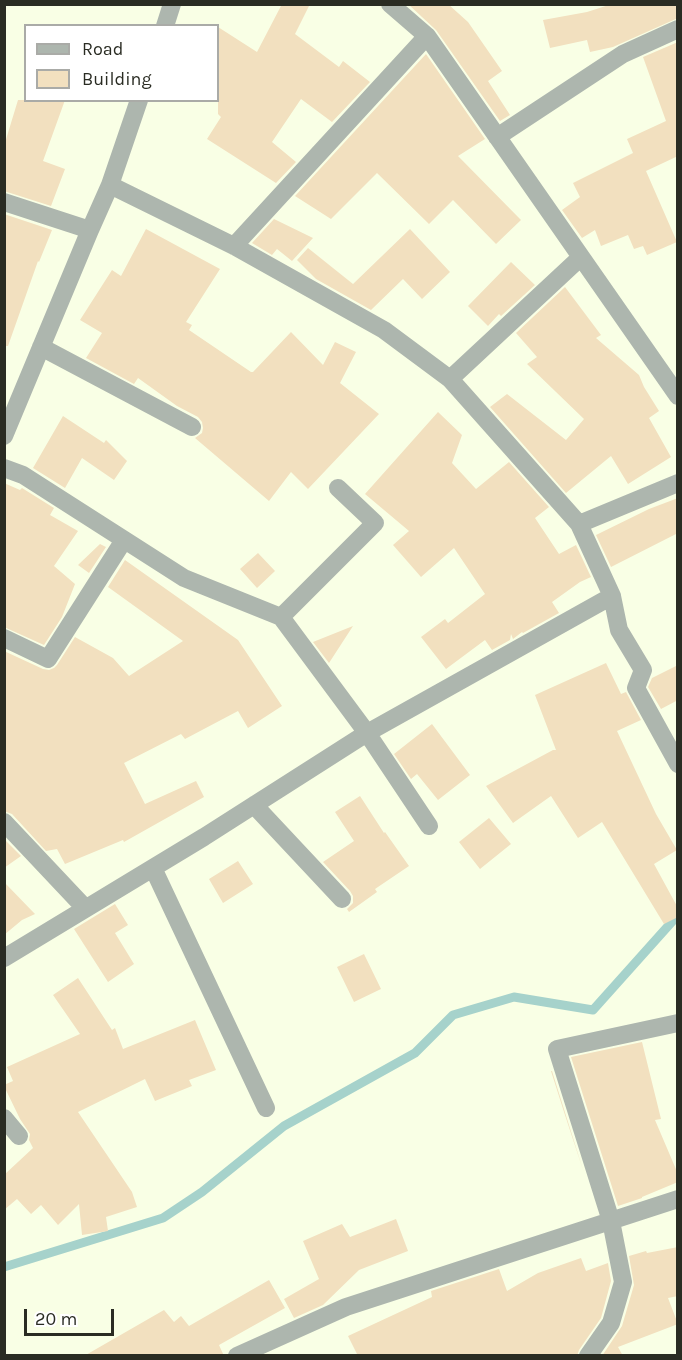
<!DOCTYPE html>
<html>
<head>
<meta charset="utf-8">
<style>
  body { margin:0 }
  #map { position:relative; width:682px; height:1360px; overflow:hidden; background:#f9ffe5; font-family:Karla,sans-serif }
  canvas { display:block }
  .frame { position:absolute; inset:0; border:6px solid #2a2c23; pointer-events:none }
  .legend { position:absolute; left:24px; top:24px; width:195px; height:78px; box-sizing:border-box; background:#fff; border:2px solid #aaaba7; margin:0; padding:8px 10px; list-style:none; font-size:18px; color:#2a2c23 }
  .legend li { display:flex; align-items:center; gap:12px; height:30px }
  .legend b { width:30px; border:2px solid #aaaba7 }
  .scale { position:absolute; left:24px; top:1309px; width:90px; height:27px; box-sizing:border-box; border:3px solid #2a2c23; border-top:0; padding-left:8px; font-size:18px; line-height:21px; white-space:nowrap; color:#2a2c23; -webkit-text-stroke:4px #fff; paint-order:stroke }
</style>
</head>
<body>
<div id="map">
<canvas width="682" height="1360"></canvas>
<div class="frame"></div>
<ul class="legend">
<li><b style="height:8px;background:#adb6ae"></b>Road</li>
<li><b style="height:16px;background:#f2e0bf"></b>Building</li>
</ul>
<div class="scale">20 m</div>
</div>
<script>
const context = document.querySelector('canvas').getContext('2d');
context.lineJoin = 'round';
function strokePath(path, color, width, dash) { context.strokeStyle = color; context.lineWidth = width; context.lineCap = dash ? 'butt' : 'round'; context.setLineDash(dash || []); context.stroke(path); }
function fill(path, color) { context.fillStyle = color; context.fill(path, 'evenodd'); }
const stream = new Path2D(`
  M4,1267L163,1218L202,1192L284,1126L415,1053L453,1015L514,997L593,1010L678,915`);
const building = new Path2D(`
  M282,4H310L295,34L339,67L343,61L370,82L332,122L301,99L272,142L296,162L276,183L207,139L221,117L218,114V27L257,52Z
  M408,4H448L468,22L502,71L488,81L510,115L500,121L436,30Z
  M612,4H678V18L613,47L590,52L587,40L550,48L543,20L587,12Z
  M678,42V156L646,171L677,242L647,255L643,246L634,249L628,235L601,246L595,230L582,238L562,210L580,197L573,183L633,153L627,139L666,121L643,57Z
  M426,54L485,139L458,156L521,220L496,244L453,200L429,224L377,173L331,219L295,196Z
  M18,100H65L43,161L65,169L51,206L4,191V146Z
  M4,214L52,230L39,262L38,261L8,346H4Z
  M274,219L313,238L292,261L277,249L272,255L252,243Z
  M146,229L220,269L186,322L192,325L189,330L251,372H253L291,332L323,365L335,342L356,352L340,383L379,414L308,489L291,472L269,501L195,438L202,433L203,428L202,422L198,417L177,406L138,378L134,384L86,358L102,333L80,320L112,270L121,276Z
  M410,229L450,272L422,299L403,279L371,310L316,279L297,260L308,248L353,284Z
  M511,262L535,285L501,316L499,314L488,326L468,306Z
  M565,287L601,335L596,338L639,375L644,387L659,411L649,418L671,457L628,484L611,456L566,493L490,407L507,394L566,440L584,419L527,364L537,357L516,333Z
  M438,412L462,435L452,463L476,489L509,462L549,507L535,518L559,554L576,545L591,577L580,582L552,602L559,613L523,633L522,632L513,639L511,634L510,640L492,650L485,640L446,669L421,637L445,619L448,623L485,594L454,548L421,577L393,545L409,531L365,494Z
  M63,416L104,443L106,440L127,461L114,480L82,458L65,488L33,468Z
  M4,483L20,490L22,488L54,508L50,515L78,531L54,566L75,584L62,617L44,645L4,627Z
  M678,498V533L611,567L596,535L649,509Z
  M100,544L106,547L89,573L78,565Z
  M258,553L275,571L257,588L240,569Z
  M125,560L238,640L282,706L248,728L238,711L185,739L181,734L124,763L145,804L196,781L204,797L124,842L123,840L65,864L57,849L46,851L12,814L4,811V651L43,669L49,670L54,668L57,665L75,637L113,658L129,676L183,641L108,587Z
  M353,626L329,663L313,642Z
  M606,663L621,694L626,692L641,720L617,731L656,814L677,850L654,864L678,908V917L664,924L602,822L578,838L551,796L513,823L486,786L553,750H556L535,695Z
  M678,665V700L661,709L648,687L652,678Z
  M432,724L470,775L438,800L417,774L411,779L394,754Z
  M360,796L384,833L385,832L409,866L375,889L377,892L349,912L347,909L353,903V896L350,891L323,862L354,841L335,812Z
  M489,818L511,844L480,869L459,842Z
  M4,839L21,856L4,868Z
  M238,861L253,884L223,903L209,879Z
  M4,882L35,914L22,920L4,935Z
  M115,904L128,925L115,933L134,964L108,982L74,929Z
  M364,954L381,989L354,1002L337,967Z
  M78,978L112,1030L115,1028L123,1049L195,1020L216,1070L189,1080L192,1086L155,1101L145,1079L78,1112L132,1192L137,1207L106,1217L108,1231L82,1235L79,1204L58,1225L41,1205L31,1214L17,1199L4,1210V1175L33,1148L29,1140L30,1134L20,1119L4,1086V1085L13,1081L7,1067L80,1034L53,995Z
  M642,1042L661,1119L655,1120L678,1174V1182L642,1197V1198L618,1206L571,1057Z
  M551,1071H552L584,1173L565,1115Z
  M396,1219L408,1251L359,1270L323,1305L294,1318L284,1299L319,1279L303,1241L342,1224L350,1237Z
  M678,1247V1296L668,1298L678,1324L618,1347L623,1356H602L622,1326L634,1285L629,1256L646,1251L647,1253Z
  M581,1258L586,1271L608,1263L611,1281L601,1318L579,1350L577,1356H358L348,1336L432,1297L431,1291L499,1269L507,1291L538,1273Z
  M269,1280L285,1308L219,1345L224,1356H84L164,1310L174,1322L181,1316L189,1326Z`);
const minor = new Path2D(`
  M390,4L427,36L678,396
  M165,26L172,4
  M497,137L623,54L678,29
  M110,185L234,246L384,330L450,379L579,524L612,596L619,630L643,670L636,688L678,764
  M4,202L90,230
  M234,246L427,36
  M41,347L192,427
  M450,379L581,257
  M4,436L90,230L110,185L139,100
  M4,468L23,475L184,578L281,617L367,733L429,826
  M579,524L678,483
  M281,617L375,523L338,488
  M4,638L48,659L124,540
  M254,805L342,899
  M4,822L85,908
  M153,868L266,1108
  M4,958L204,837L367,733L612,596
  M4,1118L19,1136
  M237,1356L346,1307L678,1199
  M588,1356L611,1323L623,1282L611,1221L557,1049L678,1023`);
strokePath(stream, '#a6d2cb', 9);
fill(building, '#f2e0bf');
strokePath(minor, '#adb6ae', 18);
</script>
</body>
</html>
